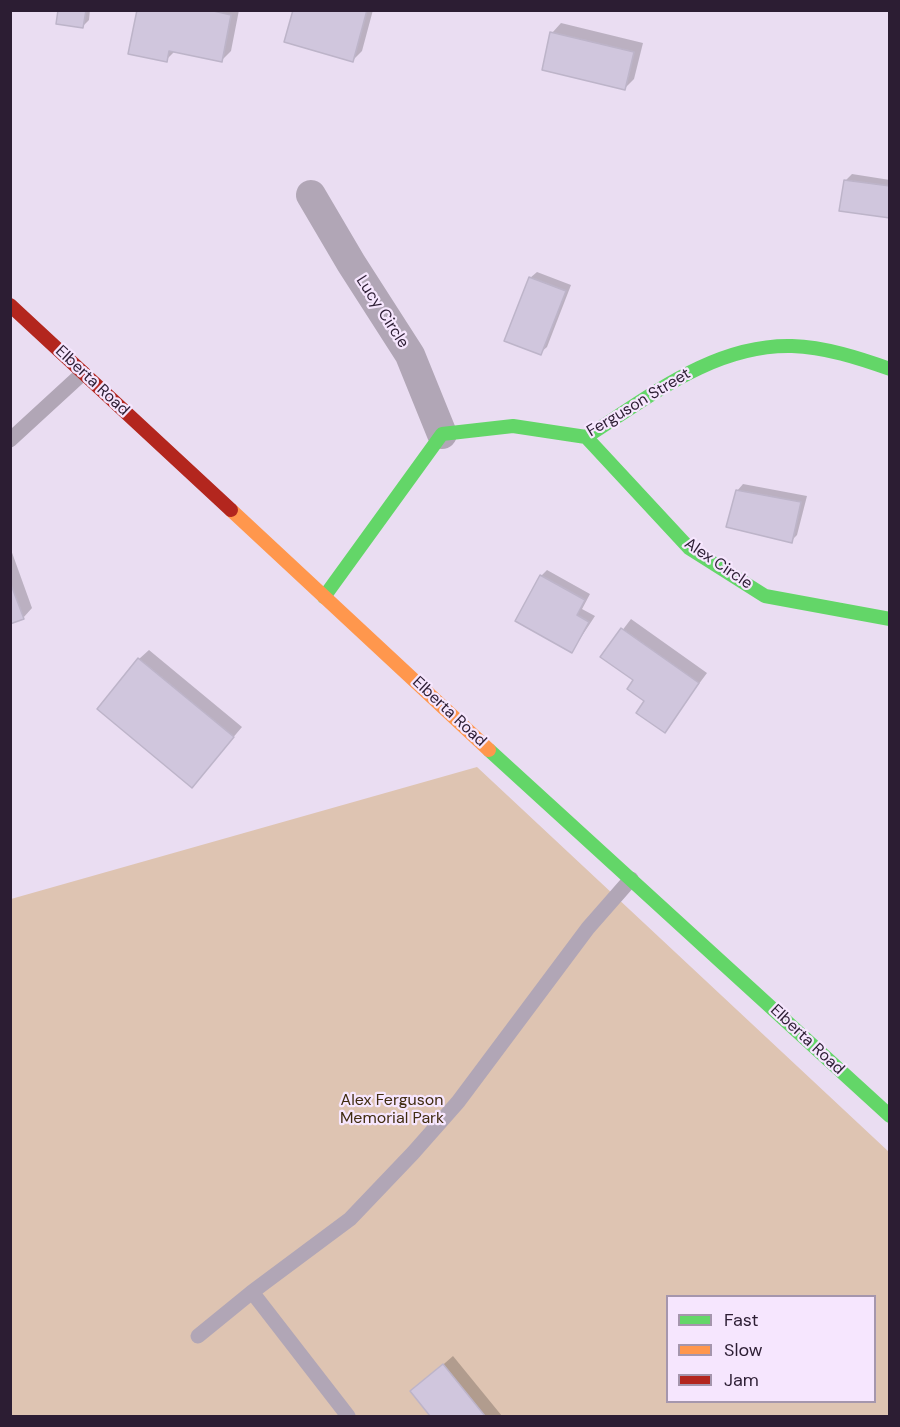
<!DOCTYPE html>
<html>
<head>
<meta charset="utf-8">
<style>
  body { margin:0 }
  #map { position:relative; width:900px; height:1427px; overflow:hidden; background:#eaddf2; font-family:"DM Sans",sans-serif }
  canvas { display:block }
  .frame { position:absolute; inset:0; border:12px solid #2c1d33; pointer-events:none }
  .legend { position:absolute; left:666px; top:1295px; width:210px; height:108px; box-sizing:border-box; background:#f6e6fe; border:2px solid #a596ad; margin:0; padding:8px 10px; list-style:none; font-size:18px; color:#2c1d33 }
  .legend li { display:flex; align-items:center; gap:12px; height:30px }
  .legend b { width:30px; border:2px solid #a596ad }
</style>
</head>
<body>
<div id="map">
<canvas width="900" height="1427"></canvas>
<div class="frame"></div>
<ul class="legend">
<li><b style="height:8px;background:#63d668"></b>Fast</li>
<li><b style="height:8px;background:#ff974d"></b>Slow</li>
<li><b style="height:8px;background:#b3261e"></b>Jam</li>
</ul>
</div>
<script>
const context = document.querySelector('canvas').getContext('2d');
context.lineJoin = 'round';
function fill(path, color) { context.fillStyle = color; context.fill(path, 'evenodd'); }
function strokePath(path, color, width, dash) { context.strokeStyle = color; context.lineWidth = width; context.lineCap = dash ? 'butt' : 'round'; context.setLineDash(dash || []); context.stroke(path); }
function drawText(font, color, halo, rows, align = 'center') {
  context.font = font + ' "DM Sans",sans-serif'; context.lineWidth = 4.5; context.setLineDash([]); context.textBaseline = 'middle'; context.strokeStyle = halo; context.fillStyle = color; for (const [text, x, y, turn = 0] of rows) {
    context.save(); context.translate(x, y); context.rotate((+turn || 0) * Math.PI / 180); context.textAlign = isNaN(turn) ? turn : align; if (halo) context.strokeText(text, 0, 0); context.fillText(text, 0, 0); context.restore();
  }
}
const green = new Path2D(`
  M477,767L889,1152V1416H11V899ZM668,1296H874V1402H668Z`);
const shadow = new Path2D(`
  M60,10H90L89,20L83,26Z
  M138,10H239L231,51L222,60L175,51L166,60Z
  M295,10H373L362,51L352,61Z
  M561,23L643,43L634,79L625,88L552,33Z
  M852,174L890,180V217L845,181Z
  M537,272L571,285L547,347L540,353L530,278Z
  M743,484L807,496L797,535L791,541L737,491Z
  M10,547L32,608L23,618L10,622Z
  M547,570L590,594L582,609L595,616L572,651L541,576Z
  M631,619L707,673L664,731L635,680L602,657Z
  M149,650L242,727L192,786L139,659Z
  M453,1356L502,1416H432L412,1392Z`);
const building = new Path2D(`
  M58,10H86L83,28L56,24Z
  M137,10H209L231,15L222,62L169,51L167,62L128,54Z
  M293,10H367L353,62L284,42Z
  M550,32L634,52L625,90L542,70Z
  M844,180L890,186V218L839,211Z
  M529,277L566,291L541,355L504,341Z
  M736,490L801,502L792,543L726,527Z
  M540,575L585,600L577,615L589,622L572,653L515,621Z
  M10,582L24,619L10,624Z
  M621,628L699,683L665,733L636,713L644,701L627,689L633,680L600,657Z
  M138,658L234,737L192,788L97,709Z
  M443,1364L485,1416H430L410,1391Z`);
const lane = new Path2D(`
  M10,440L83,373
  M252,1292L348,1416
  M198,1336L252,1292L350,1219L413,1153L458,1102L588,928L631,879`);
const street = new Path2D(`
  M311,195L351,263L410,355L442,434`);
const fast = new Path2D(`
  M586,437L689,548L765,596L890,619
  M324,597L442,434L513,426L586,437C649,397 714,344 792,346C825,347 859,358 890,369
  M489,750L890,1116`);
const slow = new Path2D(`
  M231,510L489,750`);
const jam = new Path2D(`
  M10,305L231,510`);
const streetNames = [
  ["Lucy Circle",382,312,57],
  ["Elberta Road",92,381,43],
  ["Ferguson Street",639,403,-31],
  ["Alex Circle",718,564,34],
  ["Elberta Road",449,712,43],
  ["Elberta Road",807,1040,43]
];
const parkNames = [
  ["Alex Ferguson",392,1101],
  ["Memorial Park",392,1119]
];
fill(green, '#dec4b2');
fill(shadow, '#0003');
fill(building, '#d0c6dd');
strokePath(building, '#bdb4c9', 1.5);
strokePath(lane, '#b1a6b6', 15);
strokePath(street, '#b1a6b6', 30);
strokePath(fast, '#63d668', 14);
strokePath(slow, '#ff974d', 14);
strokePath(jam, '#b3261e', 14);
drawText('16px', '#2c1d33', '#f6e6fe', streetNames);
drawText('16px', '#402c10', '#f6e6fe', parkNames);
</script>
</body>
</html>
